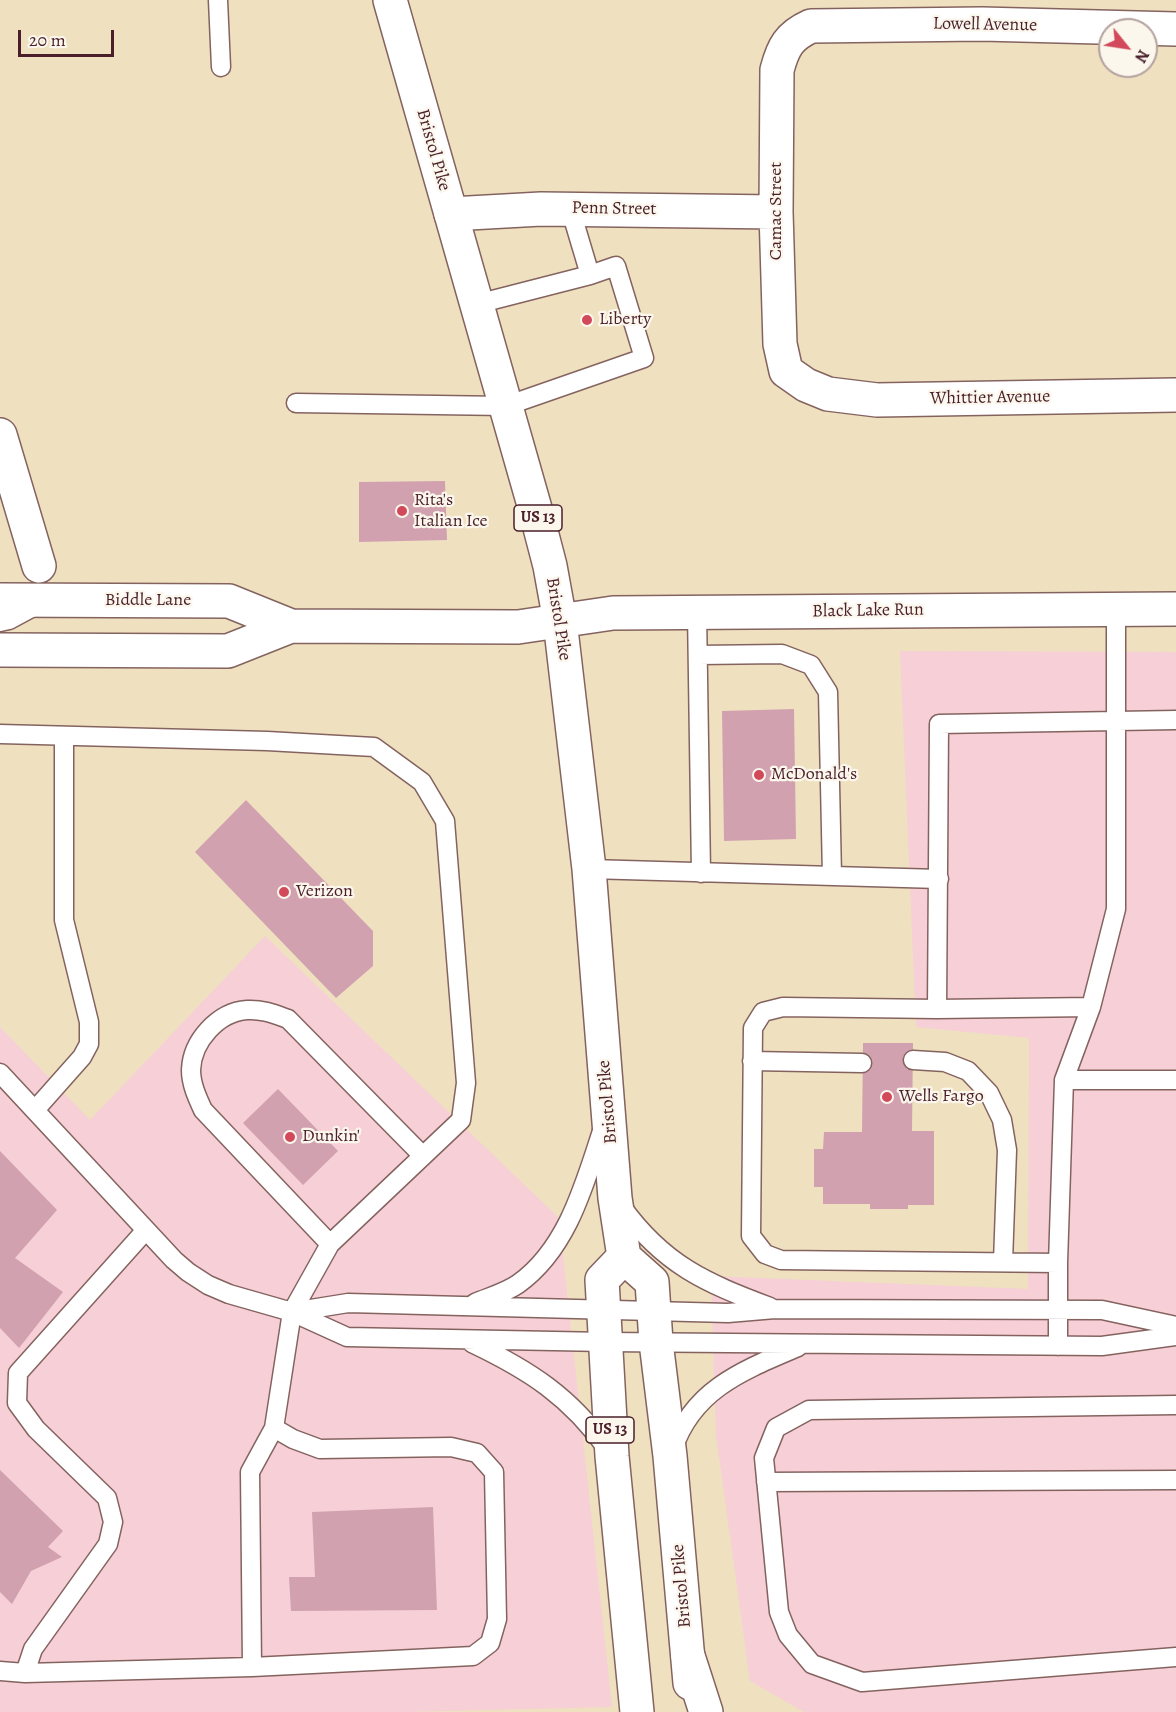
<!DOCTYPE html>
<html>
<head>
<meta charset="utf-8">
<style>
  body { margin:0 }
  #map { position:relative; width:1176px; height:1712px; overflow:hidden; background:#efe0c0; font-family:Alegreya,serif }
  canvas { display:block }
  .north { position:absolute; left:1098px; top:18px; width:60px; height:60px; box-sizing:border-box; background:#fbf7ec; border:2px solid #b4a19f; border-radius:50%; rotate:120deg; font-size:16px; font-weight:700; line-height:24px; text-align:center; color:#4a1f2b }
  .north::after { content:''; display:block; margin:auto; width:21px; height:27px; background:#d1495b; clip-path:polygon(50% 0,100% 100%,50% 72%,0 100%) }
  .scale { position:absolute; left:18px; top:30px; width:96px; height:27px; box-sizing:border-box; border:3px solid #4a1f2b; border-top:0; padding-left:8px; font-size:18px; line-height:21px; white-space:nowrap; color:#4a1f2b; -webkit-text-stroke:4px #fbf7ec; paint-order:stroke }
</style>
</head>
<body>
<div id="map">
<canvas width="1176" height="1712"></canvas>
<div class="north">N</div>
<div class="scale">20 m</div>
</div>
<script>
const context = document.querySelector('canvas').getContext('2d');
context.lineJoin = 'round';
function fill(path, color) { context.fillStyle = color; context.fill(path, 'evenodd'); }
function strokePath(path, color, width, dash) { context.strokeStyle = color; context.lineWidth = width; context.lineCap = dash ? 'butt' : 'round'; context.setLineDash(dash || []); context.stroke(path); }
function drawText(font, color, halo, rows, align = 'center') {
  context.font = font + ' Alegreya,serif'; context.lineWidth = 4.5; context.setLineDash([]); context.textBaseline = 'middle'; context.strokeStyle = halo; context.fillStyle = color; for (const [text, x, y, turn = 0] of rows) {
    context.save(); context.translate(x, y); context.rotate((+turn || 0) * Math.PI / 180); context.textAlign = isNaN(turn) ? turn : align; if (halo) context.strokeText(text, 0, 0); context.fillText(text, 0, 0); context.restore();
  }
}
const built = new Path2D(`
  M900,651L1176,652V1712H804L750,1681L716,1435L711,1276L1028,1289L1029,1038L916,1027Z
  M265,936L559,1218L612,1707L403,1712H0V1027L90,1120Z`);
const building = new Path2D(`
  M445,481L447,540L359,542V482Z
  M794,709L796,839L724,841L722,711Z
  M246,800L373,931V966L336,998L195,852Z
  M863,1043H913L912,1131H934V1205H908V1209H870V1204H823V1187H814V1149H823L824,1132H862Z
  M278,1089L338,1151L303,1185L243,1123Z
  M0,1151L57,1210L15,1258L63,1292L19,1348L0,1328Z
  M0,1470L63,1531L48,1547L62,1557L31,1571L12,1604L0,1592Z
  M433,1507L437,1610L291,1611L289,1577H315L312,1512Z`);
const service = new Path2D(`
  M218,0L221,67
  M477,304L590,275L570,208
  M296,403L506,406L644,358L616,266L590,275
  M697,612L701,873
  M0,622L9,620L35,606
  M698,655L782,654L811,665L828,692L832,876
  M0,734L267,741L374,747L422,782L445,821L466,1083L461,1120L330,1244L292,1312L274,1428L250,1472L252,1667
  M589,869L939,879
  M937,1009L939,724L1176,720
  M913,1060L945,1062L968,1071L989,1093L1002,1120L1007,1150L1003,1262
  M752,1061L862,1063
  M0,1073L174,1260L188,1272L208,1285L229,1294L292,1312L347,1337L605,1342L1102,1346L1176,1336
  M1064,1080H1176
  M35,1110L82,1057L89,1044V1022L64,920V736
  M622,1207C664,1265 706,1283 770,1307
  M330,1244L203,1110C197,1097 191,1084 191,1070C192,1041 218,1012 247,1010C262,1009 274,1014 288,1019L423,1156
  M1058,1263L781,1260L765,1254L751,1236L753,1028L763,1012L783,1007L937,1009L1091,1007
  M475,1303C489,1297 505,1293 518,1284C567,1249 584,1186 602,1131
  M292,1312L348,1303L728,1313L775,1309L1102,1310L1176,1326
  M472,1343C529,1370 571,1397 608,1450
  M1058,1346V1263L1064,1080L1091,1007L1116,909V608
  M1176,1405L809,1410L776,1428L764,1458L779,1612L788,1635L812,1664L862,1682L1176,1657
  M673,1449C693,1389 744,1370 798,1347
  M766,1482L1176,1480
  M0,1671L25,1673L252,1667L473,1656L490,1643L497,1619L494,1472L477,1453L451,1447L320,1449L293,1439L274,1428
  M25,1673L33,1649L108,1544L113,1522L107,1498L36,1429L17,1403L18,1373L146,1230`);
const minor = new Path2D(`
  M1176,29L982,24L811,26C789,36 783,47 777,70L776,212L780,344L786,371L806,385L828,394L877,400L1176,395
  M451,214L541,209L776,212
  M0,435L39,566
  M0,600L229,601L291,626
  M0,650L228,651L291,626L518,627L613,613L1176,609`);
const primary = new Path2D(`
  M390,0L536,512L550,566L560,621L589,869L615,1198L624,1257L652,1282L656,1342L670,1456L690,1683
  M624,1257L602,1280L612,1456L637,1712`);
const motorway = new Path2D(`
  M688,1656L706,1712`);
const markers = [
  [587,320,6,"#d1495b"],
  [402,511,6,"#d1495b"],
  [759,775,6,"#d1495b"],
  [284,892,6,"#d1495b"],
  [887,1097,6,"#d1495b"],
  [290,1137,6,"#d1495b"]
];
const shields = [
  [538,518,48],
  [610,1430,48]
];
const shieldNames = [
  ["US 13",538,518],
  ["US 13",610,1430]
];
const streetNames = [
  ["Lowell Avenue",985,25,1],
  ["Bristol Pike",433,150,74],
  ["Penn Street",614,209,1],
  ["Camac Street",777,211,-90],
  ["Whittier Avenue",990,398,-1],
  ["Biddle Lane",148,601],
  ["Black Lake Run",868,611,-1],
  ["Bristol Pike",558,619,81],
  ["Bristol Pike",608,1102,-95],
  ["Bristol Pike",682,1586,-95]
];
const poiNames = [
  ["Liberty",599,320],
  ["Rita's",414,501],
  ["Italian Ice",414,522],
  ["McDonald's",771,775],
  ["Verizon",296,892],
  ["Wells Fargo",899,1097],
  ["Dunkin'",302,1137]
];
fill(built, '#f6cfd7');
fill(building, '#d2a1b0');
strokePath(service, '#84635f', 21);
strokePath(minor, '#84635f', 36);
strokePath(primary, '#84635f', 36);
strokePath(motorway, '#84635f', 36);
strokePath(service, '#fff', 18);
strokePath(minor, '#fff', 33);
strokePath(primary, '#fff', 33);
strokePath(motorway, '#fff', 33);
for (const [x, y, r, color] of markers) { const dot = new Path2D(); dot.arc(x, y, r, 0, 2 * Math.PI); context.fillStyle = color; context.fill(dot); strokePath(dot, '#fbf7ec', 2); }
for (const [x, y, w] of shields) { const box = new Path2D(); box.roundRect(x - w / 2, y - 13, w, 26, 4.5); context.fillStyle = '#fbf7ec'; context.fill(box); strokePath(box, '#4a1f2b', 1.5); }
drawText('bold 16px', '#4a1f2b', null, shieldNames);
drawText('18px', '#4a1f2b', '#fbf7ec', streetNames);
drawText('18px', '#4a1f2b', '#fbf7ec', poiNames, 'left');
</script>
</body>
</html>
